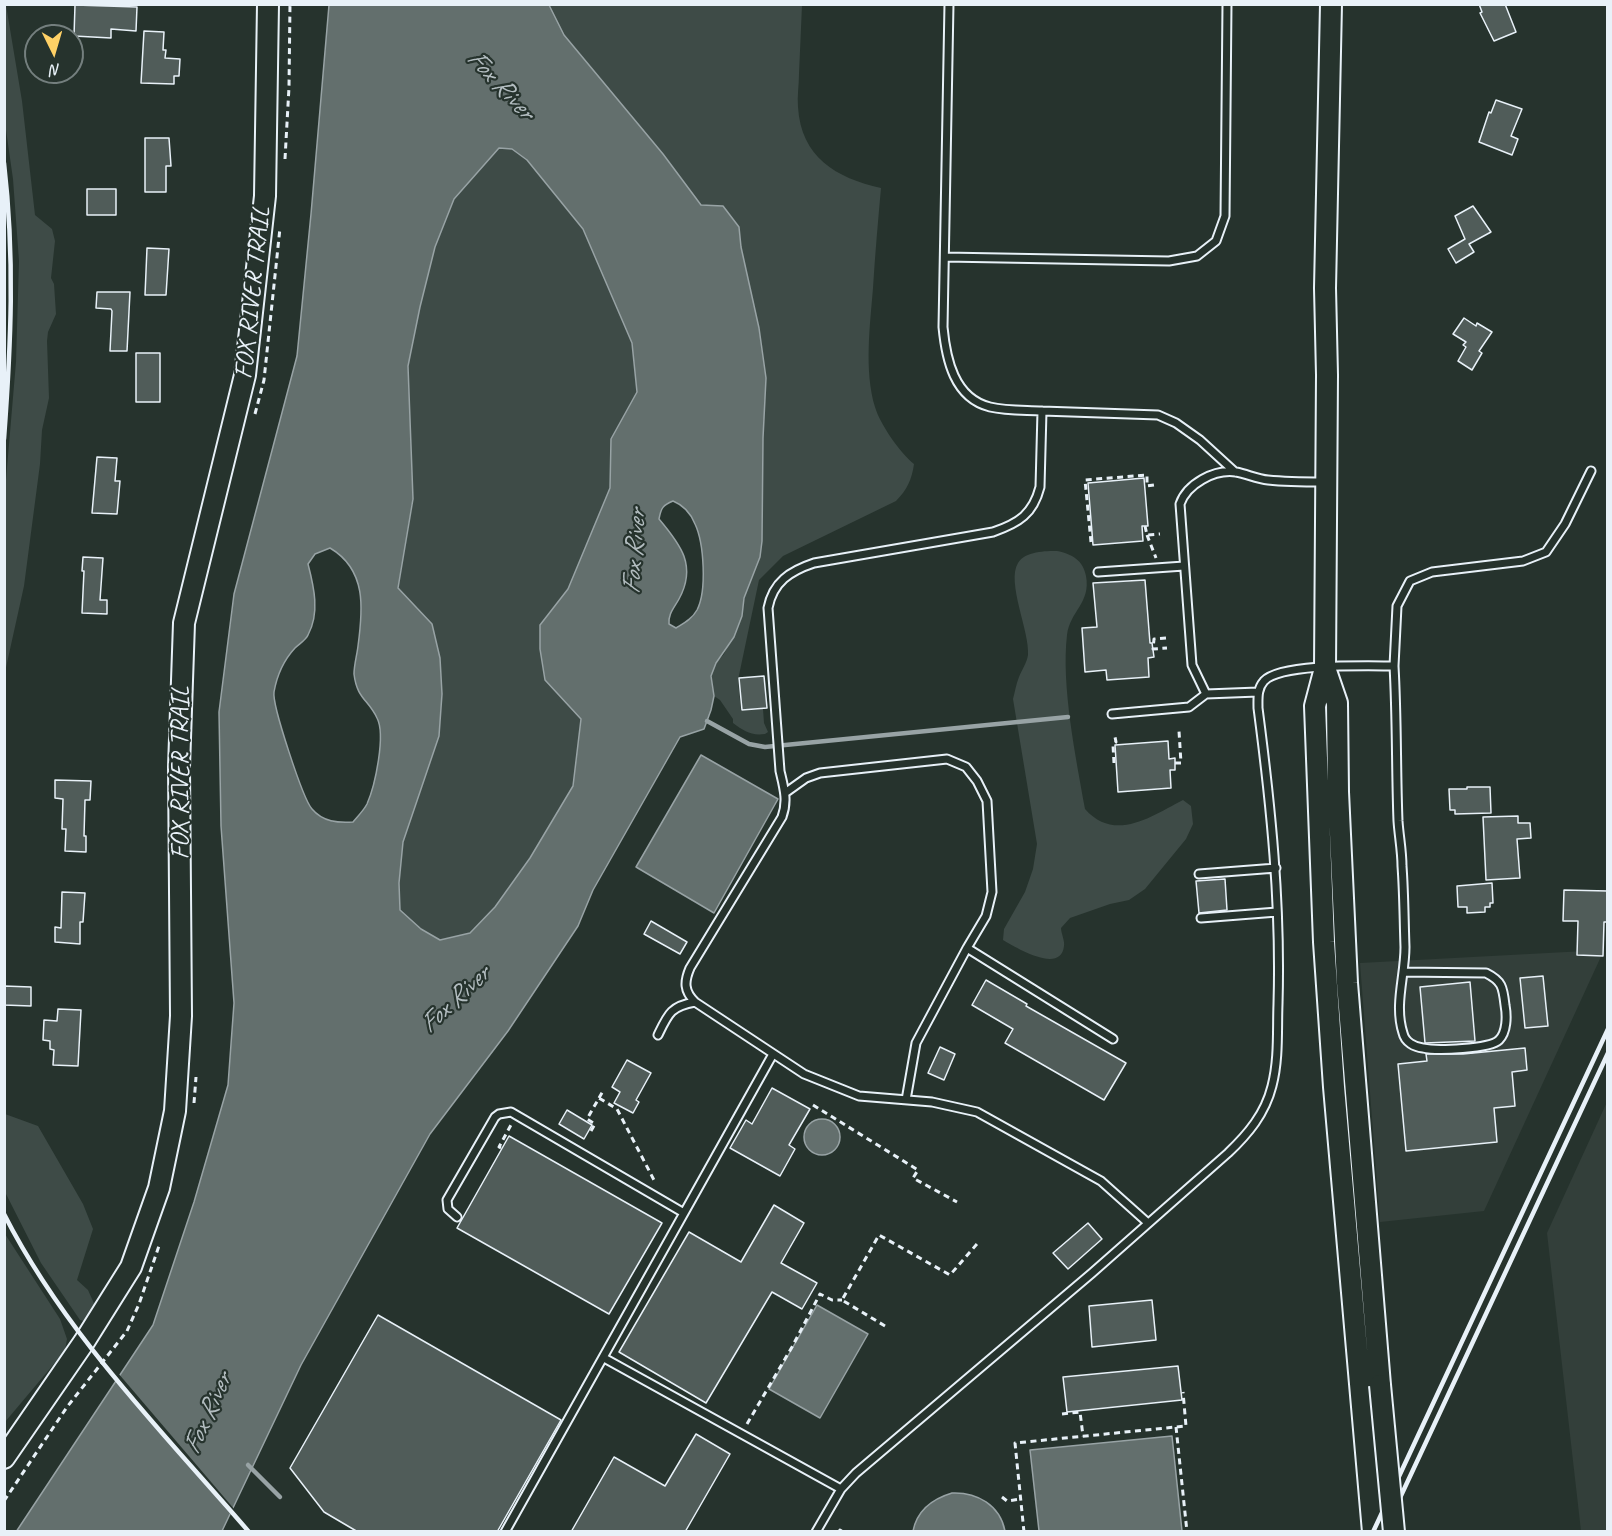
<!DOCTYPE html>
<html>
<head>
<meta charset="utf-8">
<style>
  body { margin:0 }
  #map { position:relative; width:1612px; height:1536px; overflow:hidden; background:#26332d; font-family:Caveat,sans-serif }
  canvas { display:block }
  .frame { position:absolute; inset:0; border:6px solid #e8f1f8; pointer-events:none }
  .north { position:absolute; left:24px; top:24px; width:60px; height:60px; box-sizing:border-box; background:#26332d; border:2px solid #747f7e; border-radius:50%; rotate:175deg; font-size:16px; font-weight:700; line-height:24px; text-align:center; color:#e8f1f8 }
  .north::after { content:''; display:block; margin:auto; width:21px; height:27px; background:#ffd166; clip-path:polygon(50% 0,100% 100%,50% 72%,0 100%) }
</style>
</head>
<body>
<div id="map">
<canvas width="1612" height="1536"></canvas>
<div class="frame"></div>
<div class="north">N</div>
</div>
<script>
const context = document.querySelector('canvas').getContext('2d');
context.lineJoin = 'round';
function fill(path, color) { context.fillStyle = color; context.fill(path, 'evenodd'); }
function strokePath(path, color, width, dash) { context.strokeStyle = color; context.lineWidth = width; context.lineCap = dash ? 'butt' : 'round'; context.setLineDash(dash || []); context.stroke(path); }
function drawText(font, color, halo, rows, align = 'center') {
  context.font = font + ' Caveat,sans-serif'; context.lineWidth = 4.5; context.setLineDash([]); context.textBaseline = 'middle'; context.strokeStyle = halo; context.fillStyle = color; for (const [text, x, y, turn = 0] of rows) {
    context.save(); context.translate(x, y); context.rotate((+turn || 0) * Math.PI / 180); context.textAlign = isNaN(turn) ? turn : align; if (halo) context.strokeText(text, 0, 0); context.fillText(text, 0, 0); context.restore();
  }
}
const built = new Path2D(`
  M1604,950L1484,1211L1380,1222L1360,963Z
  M1607,1102V1531H1581L1547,1233Z`);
const green = new Path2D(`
  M6,5L22,101L35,215L52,229L55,241L51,278L54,284L56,314L48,332L47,341L49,398L42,430L40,464L24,586L5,672L4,503L16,362L19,261L13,179L5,123Z
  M549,5H802C801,28 800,51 799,74C799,85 797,96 798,107C801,157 836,178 881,188C878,221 875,255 873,288C870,325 864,371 875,407C880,424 900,453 914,464C912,479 907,490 896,501L783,556L759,580L738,680L741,711L763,709L764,723L768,732L765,734C751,736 744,731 733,723V719L720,700L714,696L711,676L716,663L724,654L742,616L744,598L760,557L762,541L763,438L766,378L759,328L741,247L739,227L723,207L701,205L663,154L564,35Z
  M499,148L512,149L527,160L583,229L632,343L637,392L611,439V487L568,589L540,625L545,680L582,719L573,786L530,858L495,907L470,933L439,940L421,929L400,910L399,883L403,842L439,736L442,694L440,658L398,588L413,500L408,366L420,307L435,247L454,199Z
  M1057,551C1072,554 1083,560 1086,576C1091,603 1070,611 1067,635C1061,686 1076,758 1085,809C1115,843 1152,816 1183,800L1191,806L1193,824L1186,839L1145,889L1129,900L1110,904L1070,918L1061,928C1061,933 1065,941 1064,946C1061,975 1015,947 1003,940L1004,929L1025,892L1033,869L1037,844L1013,699C1015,692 1016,684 1019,677C1022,670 1027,662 1028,655C1030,632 1006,582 1018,563C1025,551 1046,551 1057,551Z
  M5,1114L38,1126L83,1204L93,1229L77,1280L88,1290L96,1308L88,1322L80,1320L41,1263L5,1192Z
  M5,1234L60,1319L67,1339L65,1350L53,1365L5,1422Z`);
const water = new Path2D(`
  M329,5H549L564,35L663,154L701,205L723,206L739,227L741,247L759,328L766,378L763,438L762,541L760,557L744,598L742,616L734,637L716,663L711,676L714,696L711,710L704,729L680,737L593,890L578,926L508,1031L430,1134L301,1365L222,1531L16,1532L153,1325L194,1202L228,1085L234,1003L221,826L219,712L234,594L297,356L311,214ZM499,148L512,149L527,160L583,229L632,343L637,392L611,439L610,488L568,589L540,625V649L545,680L581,719L573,786L530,858L495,907L470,933L440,940L421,929L400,910L399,883L403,842L439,736L442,694L440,658L432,624L398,588L413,499L408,366L420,307L435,247L454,199ZM673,501C683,505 691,514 695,524C704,543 707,591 697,610C692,619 684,623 676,628L669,624C668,614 674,608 679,599C697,566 681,545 659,519C661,508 663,505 673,501ZM330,548C367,570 363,609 358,646C357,655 354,665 354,674C357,699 368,699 377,718C386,735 375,786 367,804C364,810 358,816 353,822C338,823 323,822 312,809C303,799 272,705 274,692C277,675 283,661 295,648C299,644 306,640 308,635C320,613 314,587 308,564L315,554Z
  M701,755L778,799L714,913L636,867Z
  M804 1137a18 18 0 1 1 36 0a18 18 0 1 1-36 0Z
  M817,1305L868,1334L820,1418L769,1389Z
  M1172,1436L1182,1531H1039L1030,1450Z
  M952,1493C977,1492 1000,1505 1005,1531H913C917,1511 932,1499 952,1493Z`);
const pier = new Path2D(`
  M118,1373L235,1510L232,1516L114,1378Z`);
const stream = new Path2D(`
  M707,721L749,744L765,747L1068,717
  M248,1465L280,1497`);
const building = new Path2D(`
  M1479,4H1505L1516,32L1494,41L1480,13L1482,12Z
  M75,5L137,7L136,31L111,29V38L74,36Z
  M144,31L164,32L163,50H166L165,58L180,59L179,76H174V84L141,83Z
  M1496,100L1522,109L1511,136L1518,139L1512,155L1479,142L1489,112L1491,113Z
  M145,138H169L171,166H166V192H145Z
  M87,189H116V215H87Z
  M1473,206L1491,232L1469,244L1474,252L1456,263L1448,249L1465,239L1455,216Z
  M147,248L169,249L166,295H145Z
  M97,292H130L127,351H110L112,311L111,309L96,308Z
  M1464,318L1476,326L1477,323L1492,332L1479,351L1482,353L1472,370L1458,361L1466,347L1463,345L1466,342L1453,334Z
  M136,353H160V402H136Z
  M97,457L117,458L115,481H120L117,514L92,513Z
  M1144,478L1148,526H1142L1143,541L1093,545L1088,483Z
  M83,557L103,558L100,600H107V614L82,613L84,571H82Z
  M1145,580L1150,643H1152L1154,657L1148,658L1149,677L1107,680L1106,670L1085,672L1082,628L1097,627L1093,583Z
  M764,676L767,708L742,710L739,678Z
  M1168,741L1169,759L1175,758V770H1170L1171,788L1118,792L1115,745Z
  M55,780L91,781L90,800H85L84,836H86V852L65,851L66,829H62L63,799L55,798Z
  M1467,787H1490L1491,813L1455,814V810H1450L1449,789H1467Z
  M1518,816V823H1530L1531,838L1517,839L1520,878L1486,880L1483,817Z
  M1225,879L1227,910L1199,913L1196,881Z
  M1492,883L1493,903H1490V907H1485V912L1467,913V907H1458L1457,886Z
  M1564,890L1608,891V922H1604L1603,956L1577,955L1578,921H1563Z
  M62,892L85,893L83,922H80V944L55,942V927L61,928Z
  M651,921L687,942L680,954L644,934Z
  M1543,976L1548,1026L1525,1028L1520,978Z
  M986,980L1027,1004L1026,1006L1126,1063L1104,1100L1005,1043L1013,1029L972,1005Z
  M1470,982L1475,1041L1425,1043L1420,987Z
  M4,986L31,987V1006L4,1005Z
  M58,1009L81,1010L78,1066L53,1065L54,1050L50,1049V1041L43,1040L44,1020L57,1021Z
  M940,1047L955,1054L944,1080L928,1073Z
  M1525,1048L1527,1070L1512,1072L1515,1106L1494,1108L1497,1142L1406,1151L1398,1064L1427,1061L1426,1054H1463Z
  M627,1060L651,1073L636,1100L639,1102L633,1113L614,1103L620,1092L612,1087Z
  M772,1088L810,1109L789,1145L795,1149L780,1176L730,1148L746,1120L752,1124Z
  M567,1110L592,1125L584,1139L559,1124Z
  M509,1136L662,1223L609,1314L457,1228Z
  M774,1205L804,1223L781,1263L817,1283L802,1309L772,1292L706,1403L619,1352L689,1232L741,1262Z
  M1088,1223L1102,1239L1068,1269L1053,1253Z
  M1152,1300L1156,1340L1092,1347L1089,1306Z
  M378,1315L561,1420L497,1532H358L324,1512L290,1468Z
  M1178,1366L1182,1400L1067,1412L1063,1377Z
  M696,1434L730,1454L685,1532H571L614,1457L665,1486Z`);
const path = new Path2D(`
  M285,159L289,87L290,4
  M255,414L264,380L280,228
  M1145,526L1147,535L1160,534
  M1147,535L1156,558
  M1091,542L1085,480L1147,475V486L1154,485
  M1166,638L1154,639L1153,649L1167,648
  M1114,763L1113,745L1116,742L1115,737
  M1175,763H1181L1179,731
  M599,1098L603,1091
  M194,1103L196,1077
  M813,1105L918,1170L913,1178L957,1202
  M591,1131L595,1124L587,1119L599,1098L617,1109L655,1182
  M501,1148L499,1147L512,1123
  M885,1326L842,1300L879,1235L950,1275L977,1244
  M1062,1414L1080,1412L1083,1436
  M747,1424L792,1347L820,1294L832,1300H842
  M1176,1427L1187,1532
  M1002,1497L1007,1501L1021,1499
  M4,1501L67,1407L127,1331L139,1304L160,1243
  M839,1532L840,1530L843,1532
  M1024,1532L1015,1443L1186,1426L1183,1392`);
const lane = new Path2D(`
  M949,4L943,327C946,359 954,398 990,407C1007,411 1025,410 1042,411
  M945,257L1169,261L1197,256L1216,241L1225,216L1227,4
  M1098,572L1184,566
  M1394,666C1397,718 1396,769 1398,821C1399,836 1402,851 1402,866C1404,893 1404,920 1405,947C1405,976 1394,1005 1403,1033C1405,1042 1414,1047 1423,1048C1436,1051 1490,1049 1499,1040C1507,1032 1507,1016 1505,1005C1503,987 1502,981 1486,973L1404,972
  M1258,692L1206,694L1192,665L1180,504C1187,484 1214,469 1236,472C1247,474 1257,479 1268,480C1287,482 1305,482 1324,482
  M1112,714L1189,707L1206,694
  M785,793L806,778L820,773L947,759L966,767L977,781L987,801L992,892L986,916L967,948
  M1199,874L1276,868
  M1201,918L1277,912
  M658,1035C668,1014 671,1006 695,1002
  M906,1100L916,1043L967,948L1113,1039
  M457,1217L448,1209L447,1200L495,1117L499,1114L511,1112L684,1213L773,1054
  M1148,1223L1101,1181L977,1112L932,1102L859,1096L804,1074L695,1002C684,991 684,982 690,968L782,817C788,801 784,788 780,771L768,608C773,582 790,571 814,563L993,532C1019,523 1033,514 1040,487L1042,411L1158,415L1176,423L1200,440L1235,472
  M604,1358L841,1489
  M505,1532L684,1213
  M816,1532L841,1489L856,1473L1092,1273L1228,1153C1248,1134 1265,1114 1272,1086C1279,1059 1277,1031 1278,1004C1281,904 1271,807 1258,708C1258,698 1257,689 1264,681C1281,663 1368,666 1394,666L1397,606L1410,581L1432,572L1523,561L1546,552L1565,524L1591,471`);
const secondary = new Path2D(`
  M1331,4L1325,288L1327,375L1325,668L1315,706L1324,942L1334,1087L1373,1532
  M1325,668L1337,703L1338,792L1347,983L1380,1385
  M4,1458L84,1342L131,1267L159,1188L175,1111L181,1016L179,767L184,623L245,375L265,196L268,4`);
const rail = new Path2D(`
  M4,163C15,258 11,344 4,439
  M4,1214C65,1334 162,1431 249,1532
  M1373,1532L1608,1029
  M1384,1532L1608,1053`);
const secondaryBridge = new Path2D(`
  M1380,1385L1394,1532`);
const streetNames = [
  ["FOX RIVER TRAIL",253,293,-84],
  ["FOX RIVER TRAIL",181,773,-90]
];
const waterNames = [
  ["Fox River",500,85,47],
  ["Fox River",635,552,-86],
  ["Fox River",455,1000,-43],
  ["Fox River",208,1414,-66]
];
fill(built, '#333f3a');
fill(green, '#3e4b47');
fill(water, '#636f6d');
strokePath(water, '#98a3a5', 1.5);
fill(pier, '#26332d');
strokePath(stream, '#98a3a5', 4.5);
fill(building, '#505c59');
strokePath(building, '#e8f1f8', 1.5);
strokePath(lane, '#e8f1f8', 11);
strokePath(secondary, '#e8f1f8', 24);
strokePath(path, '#e8f1f8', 3, [6, 4.5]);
strokePath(lane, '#26332d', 7);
strokePath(secondary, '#26332d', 20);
strokePath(rail, '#e8f1f8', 4.5);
strokePath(secondaryBridge, '#e8f1f8', 24, []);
strokePath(secondaryBridge, '#26332d', 20);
drawText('26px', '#e8f1f8', '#26332d', streetNames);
drawText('italic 27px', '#b3bdc0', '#26332d', waterNames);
</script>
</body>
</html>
